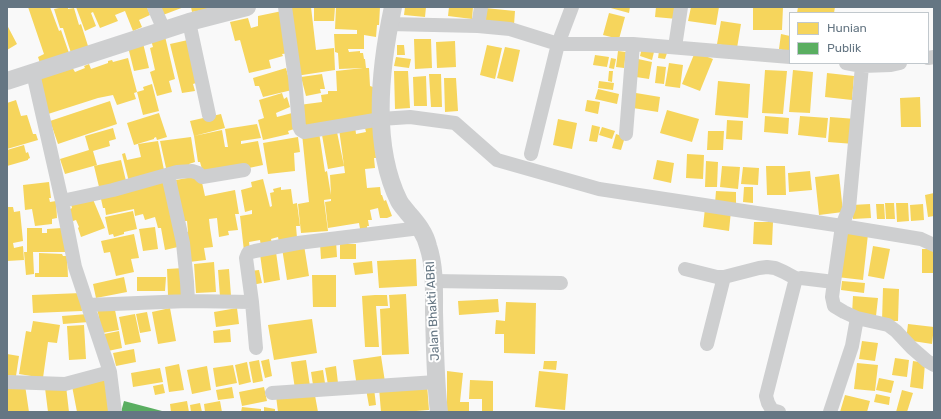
<!DOCTYPE html>
<html>
<head>
<meta charset="utf-8">
<style>
  body { margin:0 }
  #map { position:relative; width:941px; height:419px; overflow:hidden; background:#f9f9f9; font-family:Rubik,sans-serif }
  canvas { display:block }
  .frame { position:absolute; inset:0; border:8px solid #657683; pointer-events:none }
  .legend { position:absolute; left:789px; top:12px; width:140px; height:52px; box-sizing:border-box; background:#fff; border:1px solid #c1c8cd; margin:0; padding:5px 7px; list-style:none; font-size:12px; color:#657683 }
  .legend li { display:flex; align-items:center; gap:8px; height:20px }
  .legend b { width:20px; border:1px solid #c1c8cd }
</style>
</head>
<body>
<div id="map">
<canvas width="941" height="419"></canvas>
<div class="frame"></div>
<ul class="legend">
<li><b style="height:11px;background:#f6d55c"></b>Hunian</li>
<li><b style="height:11px;background:#5aae61"></b>Publik</li>
</ul>
</div>
<script>
const context = document.querySelector('canvas').getContext('2d');
context.lineJoin = 'round';
function fill(path, color) { context.fillStyle = color; context.fill(path, 'evenodd'); }
function strokePath(path, color, width, dash) { context.strokeStyle = color; context.lineWidth = width; context.lineCap = dash ? 'butt' : 'round'; context.setLineDash(dash || []); context.stroke(path); }
function drawText(font, color, halo, rows, align = 'center') {
  context.font = font + ' Rubik,sans-serif'; context.lineWidth = 4; context.setLineDash([]); context.textBaseline = 'middle'; context.strokeStyle = halo; context.fillStyle = color; for (const [text, x, y, turn = 0] of rows) {
    context.save(); context.translate(x, y); context.rotate((+turn || 0) * Math.PI / 180); context.textAlign = isNaN(turn) ? turn : align; if (halo) context.strokeText(text, 0, 0); context.fillText(text, 0, 0); context.restore();
  }
}
const homes = new Path2D(`
  M28,7H50L59,31L61,30L69,53L40,63L38,57L44,54Z
  M64,7H68V9L74,8L79,25L81,24L88,46L71,53L63,28H60L54,9Z
  M76,7H147L150,15L139,20L142,27L133,31L125,11L115,15L118,21L100,28L93,12L91,13L96,26L85,31Z
  M161,7H184L163,15Z
  M191,7H219L192,12Z
  M287,7H311L316,50L334,48L335,70L296,76Z
  M314,7H335L334,21H314Z
  M336,7H380L379,25H377L376,37L364,35V49H348L349,52L360,51V53H363L364,59H365L366,68H369L370,86L373,87L374,119L302,129L299,105L322,102L321,95L328,94V91H337L336,71L363,68L339,69L338,53L335,52L334,34H357V30L335,29Z
  M405,7H426L425,17L404,15Z
  M449,7H473L472,19L448,16Z
  M607,7H630L629,13Z
  M656,7H678L677,19L655,17Z
  M691,7H719L716,25L688,21Z
  M753,7H783L782,30H753Z
  M798,7H835L834,13H797Z
  M485,8L515,11L514,25L483,21Z
  M282,11L290,53L282,54L283,56L269,60L271,68L249,73L240,40L235,41L230,22L248,18L251,28L258,26V16Z
  M609,13L625,17L619,39L603,35Z
  M721,21L741,24L737,48L717,44Z
  M7,25L17,44L7,50Z
  M164,32L175,79L169,81L172,92L157,96L150,72L155,70L150,48L153,47L150,37Z
  M781,34L790,36V52L779,49Z
  M414,39H431L432,68L415,69Z
  M188,40L199,82L193,84L195,91L182,93L170,44Z
  M455,41L456,67L437,68L436,42Z
  M143,43L149,68L134,71L128,47Z
  M397,45H404L405,55H397Z
  M487,45L502,48L495,79L480,75Z
  M505,47L520,50L513,82L497,78Z
  M642,48L654,52L652,60L640,56Z
  M618,51L626,52L624,68L616,67Z
  M659,51L667,53L665,59L658,58Z
  M695,52L713,59L700,91L682,84Z
  M595,55L609,57L607,67L593,65Z
  M396,57L411,59L409,68L394,66Z
  M128,58L137,92L134,93L136,99L117,105L113,95L98,98L48,114L38,78L72,67L75,72L85,68L84,66L89,64L91,69L108,63V61L112,60L113,62Z
  M611,58L616,59L614,69L609,68Z
  M638,59L652,62L649,79L636,77Z
  M669,63L683,65L680,88L665,86Z
  M657,66L666,67L664,84L655,83Z
  M286,68L292,90L263,97L259,86H255L253,78Z
  M765,70L787,71L783,114L762,113Z
  M793,70L813,72L810,113L789,112Z
  M394,71H408L410,108L395,109Z
  M609,71H613L612,82L608,81Z
  M827,73L854,76L852,100L825,97Z
  M322,74L325,89H320L321,93L306,96L301,77Z
  M429,74H441L442,107H431Z
  M426,76L427,106H414L413,77Z
  M444,78H456L458,111L445,112Z
  M599,81L614,83L613,90L598,88Z
  M718,81L750,84L748,118L715,115Z
  M152,84L159,111L143,115L137,92L144,90L143,87Z
  M598,89L619,94L617,104L595,99Z
  M282,93L284,99L287,97L290,107L276,113L277,117L292,113L297,128L288,131L289,134L263,140L258,120L264,118L259,100Z
  M636,93L660,97L658,112L633,108Z
  M920,97L921,127H901L900,98Z
  M16,100L21,116L27,115L33,134H36L38,140L7,149V103Z
  M587,100L600,102L598,114L585,111Z
  M110,101L117,124L58,144L50,121Z
  M667,110L699,119L692,142L660,133Z
  M159,113L167,137L157,140L156,137L154,138V139L134,145L127,123Z
  M221,114L225,128L194,136L190,121Z
  M765,116L789,118L788,134L764,132Z
  M800,116L828,118L826,138L798,135Z
  M830,117L856,119L854,144L828,142Z
  M558,119L577,123L572,149L553,145Z
  M727,120L743,121L742,140L726,139Z
  M374,123L376,158H374L375,168L365,169L367,188L380,187L381,195H382L384,201L386,200L392,216L387,218H380L378,208L370,210L372,220H368L369,226H367L368,233L361,234L359,223L328,228L325,202L331,201V199L324,200L328,231L301,233L298,204L309,202L302,134L319,132L325,172L327,171L331,195L330,175L345,173L339,129L355,126L356,134L366,132L364,124Z
  M257,124L261,138L241,141V144L258,141L263,165L230,172L204,176L200,162H198L194,136L222,130L225,147H228L225,129Z
  M592,125L600,127L597,142L589,141Z
  M602,127L615,131L612,139L599,135Z
  M113,128L116,139L109,141L110,146L93,151L97,165L65,174L60,159L89,150L85,136Z
  M708,131H724L723,150H707Z
  M337,132L344,166L328,169L322,135Z
  M616,134L625,137L621,150L612,148Z
  M191,137L195,162L189,164L190,168H166L160,141Z
  M298,137L300,152L294,153L295,171L268,174L263,143Z
  M158,141L164,170L129,182L122,154L125,153L127,160L141,157L138,144Z
  M24,145L26,153L28,152L30,158L28,159V160L7,166V150Z
  M687,154L704,155L703,179L686,178Z
  M121,160L127,185L100,191L94,166Z
  M657,160L674,163L671,183L653,179Z
  M706,161L718,162L717,187H705Z
  M722,166L740,167L738,189L720,187Z
  M766,166H785L786,195H767Z
  M743,167L759,168L758,185L741,184Z
  M810,171L812,190L789,192L788,173Z
  M839,174L843,212L819,215L815,177Z
  M198,176L201,178L205,196L235,190L239,214H235L238,230L228,231L229,235L219,237L217,218L209,219L210,228L190,231L210,228L213,247L204,248L206,260L189,262L184,232H188L187,221H181L176,180Z
  M162,179L182,246L165,250L161,228H158L155,217L145,220L143,214L135,216L134,209L106,215L105,208H103L101,199Z
  M263,179L270,207L272,206L270,193L274,192L273,189L281,187V190L291,189L293,204L297,203L300,226H296L297,238L279,242L278,237L271,239L272,244L261,246L260,240L249,242L250,250L244,251L240,216L252,214V210L245,212L241,190L252,187L251,182Z
  M49,182L51,198H49L50,202L56,201L57,218L52,219V224L35,226L32,209L25,210L23,185Z
  M744,187H753V203L743,202Z
  M716,191L736,192V204L715,203Z
  M934,193V216L928,217L925,195Z
  M92,197L105,228L81,237L78,228L79,227L76,220L70,222L67,211L72,208L71,204Z
  M885,203H894L895,219H886Z
  M896,203H908L909,221L897,222Z
  M870,204L871,218L853,219L852,205Z
  M876,204H884L885,219H877Z
  M923,204L924,220L911,221L910,205Z
  M7,207H13L14,212L20,211L23,241L13,243L14,248L23,246L24,260L7,261Z
  M705,208L731,211L729,231L703,227Z
  M133,211L137,229L124,232V234L114,237L113,234L109,235L105,217Z
  M754,222H773L772,245L753,244Z
  M155,227L158,249L143,251L139,229Z
  M27,228H42V233H47V229L62,228L66,252H33L34,274L26,275L24,252H27Z
  M842,231L868,234L863,280L837,277Z
  M134,234L139,258L131,259L134,272L116,276L110,252L104,253L101,241Z
  M336,241L337,257L321,259L320,243Z
  M340,244H356V259H340Z
  M304,245L309,276L287,280L282,248Z
  M873,246L890,249L884,279L868,276Z
  M922,249H934V273H922Z
  M276,252L280,280L264,283L260,254Z
  M39,253L62,254L63,256H67L68,277H35V273H39Z
  M416,259L417,286L379,288L377,261Z
  M372,261L373,273L355,275L353,263Z
  M214,262L216,292L196,293L194,264Z
  M184,268L185,295H168L167,269Z
  M229,269L231,296L220,297L218,270Z
  M259,270L262,283L252,285L250,271Z
  M312,275H336V307H313Z
  M124,277L127,292L96,298L93,284Z
  M137,277H166L165,291H137Z
  M842,281L865,283L864,293L841,290Z
  M883,288L899,289L898,321H882Z
  M81,293L82,311L33,313L32,295Z
  M406,294L409,354L382,355L380,309L390,308L389,295Z
  M375,295H387L388,306H376L379,347H365L362,296Z
  M853,296L878,298L876,316L852,314Z
  M498,299L499,312L459,315L458,301Z
  M506,302L536,303L535,354L504,353V334H495L496,320L505,321Z
  M114,305L119,330L102,333L97,308Z
  M170,308L176,341L158,344L152,312Z
  M237,308L239,324L216,327L214,312Z
  M147,312L151,331L140,333L136,314Z
  M88,314L89,322L63,324L62,316Z
  M135,314L141,342L125,345L119,317Z
  M312,319L317,353L274,360L268,325Z
  M33,321L60,325L57,343L48,342L43,378L19,374L26,331L31,332Z
  M908,324L934,327L932,344L906,340Z
  M84,325L86,359L69,360L67,326Z
  M230,329L231,342L214,343L213,331Z
  M119,331L122,348L108,351L104,334Z
  M862,341L878,343L875,361L859,359Z
  M134,349L136,362L116,366L113,353Z
  M7,354L19,356L16,376L7,375Z
  M381,356L385,382L357,387L353,360Z
  M895,358L909,360L907,377L892,375Z
  M269,359L272,376L265,378L261,361Z
  M259,360L263,381L253,383L249,362Z
  M306,360L310,386L295,389L291,362Z
  M544,361H557L556,370L543,369Z
  M913,361L925,363L923,389L910,387Z
  M247,362L251,382L239,385L235,365Z
  M857,363L878,365L875,391L854,389Z
  M179,364L184,390L169,392L165,367Z
  M233,365L237,383L216,387L213,368Z
  M207,366L211,390L192,394L187,370Z
  M336,366L338,383L328,385L325,368Z
  M160,368L163,382L133,387L131,373Z
  M323,370L325,383L313,385L311,372Z
  M447,371L463,373L460,402H469V412H447Z
  M539,371L568,374L565,410L535,407Z
  M879,378L894,381L891,393L876,390Z
  M105,380L111,412H77L72,386Z
  M470,380L493,381V412H482V399H469Z
  M163,384L165,393L155,395L153,386Z
  M427,384L429,410L403,412H381L379,388Z
  M25,385L29,412H7V387Z
  M66,386L69,412H48L45,388Z
  M232,387L234,398L218,400L216,390Z
  M264,387L267,401L242,406L239,392Z
  M374,388L376,405L369,406L366,389Z
  M314,390L318,412H278L276,396Z
  M902,390L913,393L907,412H896Z
  M876,394L890,397L889,405L874,402Z
  M845,395L870,401L867,412H840Z
  M187,401L189,412H171L170,404Z
  M220,401L222,412H205L204,404Z
  M200,403L202,412H191L190,405Z
  M242,407L261,409V412H241Z
  M264,407L275,409V412H264Z`);
const public = new Path2D(`
  M124,401L162,411V412H121Z`);
const minor = new Path2D(`
  M154,7L164,30
  M285,7L295,78L299,126L301,130L304,132L381,119L410,117L455,123L497,160L599,189L842,226L834,282L832,297L834,306L844,312L857,318L852,346L830,412
  M189,22L209,115
  M389,24L478,26L510,29L558,44H633L790,57
  M478,26L481,7
  M675,47L681,7
  M928,58L934,57
  M846,63L862,66L891,65L900,63
  M862,66L849,208L842,226L921,239L934,245
  M33,73L62,201L75,267L110,372L115,412
  M626,134L633,44
  M531,154L558,44L572,7
  M168,175L183,243L187,282L188,301
  M62,201L113,190L177,172L192,171L198,173L202,177L244,170
  M685,269L717,277H724L759,268L767,267L775,268L784,272L797,279
  M433,281L561,283
  M88,305L188,301L252,302
  M857,318L888,325L896,331L912,348L927,361L934,365
  M707,344L724,277
  M256,348L252,302L246,258L248,253L255,251L298,243L420,228
  M7,382L65,384L110,372
  M272,393L436,382
  M779,412L772,410L768,403L766,396L795,282L797,279L801,278L834,282`);
const tertiary = new Path2D(`
  M393,7C380,67 371,144 399,201C401,205 405,209 408,213C417,223 425,233 428,246C435,267 434,290 434,312C435,346 435,379 439,412
  M7,81L189,22L247,7`);
const streetNames = [
  ["Jalan Bhakti ABRI",433,311,-93]
];
fill(homes, '#f6d55c');
fill(public, '#5aae61');
strokePath(minor, '#cecfd0', 14);
strokePath(tertiary, '#cecfd0', 18);
drawText('12px', '#657683', '#fff', streetNames);
</script>
</body>
</html>
